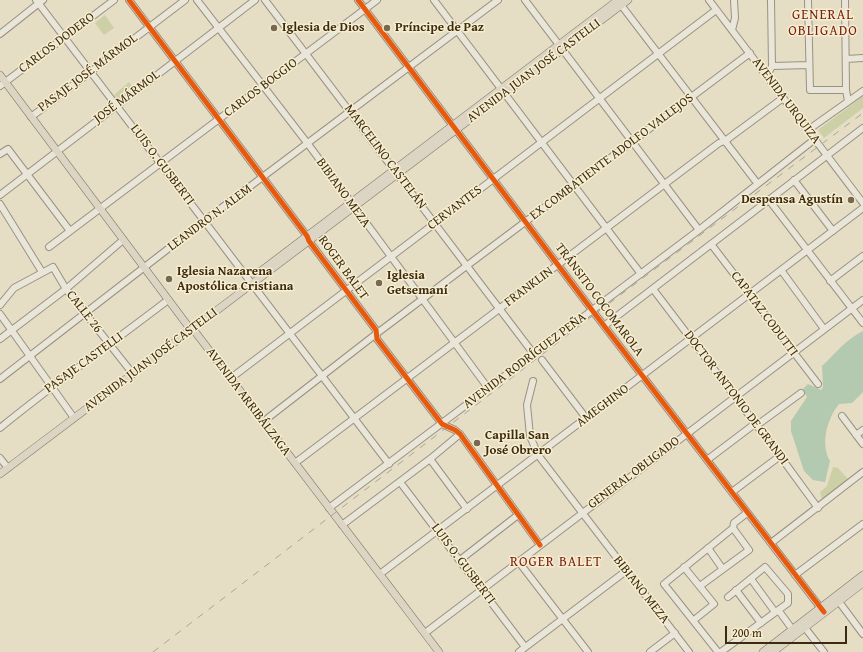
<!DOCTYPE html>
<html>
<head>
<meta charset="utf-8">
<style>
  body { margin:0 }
  #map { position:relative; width:863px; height:652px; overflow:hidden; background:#e5ddc4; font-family:"Gentium Book Plus",serif }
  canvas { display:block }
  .scale { position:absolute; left:725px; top:626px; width:122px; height:18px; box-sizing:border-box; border:2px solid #3c2b11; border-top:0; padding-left:5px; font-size:12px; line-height:14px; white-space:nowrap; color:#3c2b11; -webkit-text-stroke:3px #f7eed0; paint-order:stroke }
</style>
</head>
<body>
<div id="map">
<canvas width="863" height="652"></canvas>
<div class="scale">200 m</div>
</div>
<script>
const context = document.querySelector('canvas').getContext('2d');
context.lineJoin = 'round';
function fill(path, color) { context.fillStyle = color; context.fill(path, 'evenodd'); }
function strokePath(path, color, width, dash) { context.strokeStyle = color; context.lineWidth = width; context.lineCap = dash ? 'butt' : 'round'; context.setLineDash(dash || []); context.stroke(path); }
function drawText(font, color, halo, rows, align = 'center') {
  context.font = font + ' "Gentium Book Plus",serif'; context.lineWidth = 3; context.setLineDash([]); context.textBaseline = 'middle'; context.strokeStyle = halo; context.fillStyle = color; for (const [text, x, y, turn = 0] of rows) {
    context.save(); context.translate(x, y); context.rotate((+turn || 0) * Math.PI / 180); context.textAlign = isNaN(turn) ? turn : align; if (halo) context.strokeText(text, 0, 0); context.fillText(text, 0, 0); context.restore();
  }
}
const green = new Path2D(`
  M105,15L114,28L104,35L95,23Z
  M129,82L133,88L118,100L114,95Z
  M863,96V108L824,138L818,130Z
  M833,467L838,468L848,479L822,500L820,492L827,486Z`);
const water = new Path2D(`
  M863,331V392L852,403L839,404C827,419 820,444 830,461L825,482L813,480L804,471L791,431V421L807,397L803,389L808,384L821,390L823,387L822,366C837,352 844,341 863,331Z`);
const minor = new Path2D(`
  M36,0L389,464
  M129,0L307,236L309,241L376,330L377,339L442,424L455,430L460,434L540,545
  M197,0L308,144L488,388
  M265,0L533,353
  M358,0L595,314L823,611
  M434,0L641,274
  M525,0L699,230
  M709,0L863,203
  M808,0L810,90H846
  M845,0L846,90L848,101
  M618,1L757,183
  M732,30L735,18L734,0
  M0,34L43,0
  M846,59L863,58
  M772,66L809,65
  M767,76L772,66L771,0
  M0,86L114,0
  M31,117L185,0
  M808,130L863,91
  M0,154L8,149L70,231
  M794,180L833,231
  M0,195L255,0
  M769,200L863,323
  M0,204L42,272
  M711,244L818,384
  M49,247L377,0
  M781,270L824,329
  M830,281L863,256
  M653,289L780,456L818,508
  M0,305L14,288L53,267L66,289L133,374
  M0,314L74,418
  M604,326L863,128
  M0,339L66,289L123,240
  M542,360L586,418
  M231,378L716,10
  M0,379L204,221L498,0
  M533,381L527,405L530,436L538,455L689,652
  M842,416L863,444
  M264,421L376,334L750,53
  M0,428C55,383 112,343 168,300
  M856,435L863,430
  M0,458L8,468
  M430,459L467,509
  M707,460L752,426L760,423L801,393
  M295,463L719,143L725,141L783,98
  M400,482L525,647
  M732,492L780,456
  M329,508L699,230L815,139
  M342,525L430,459L460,434
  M771,543L863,472
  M708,548L722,568
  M460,560L518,515
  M518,561L588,652
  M684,567L714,604L694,620
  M380,574L863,208
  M795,575L863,524
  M751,579L775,612
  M700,586L749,550L733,528
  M736,590L761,623
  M837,599L863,634
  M779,611L795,633
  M802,624L824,652
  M425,633L863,300
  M519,652L626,571
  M650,652L675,633
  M718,652L664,584L733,528L734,523L747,513
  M721,652L788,603V594L765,567L728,597`);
const major = new Path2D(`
  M0,75L188,326L193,329L439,652
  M257,274L618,0
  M0,474L628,0
  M763,652L863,575
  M773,652L863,583`);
const rail = new Path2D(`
  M153,652L595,314L863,113`);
const cycleway = new Path2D(`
  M129,0L307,236L309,241L376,330L377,339L442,424L455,430L460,434L540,545
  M358,0L595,314L824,612`);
const markers = [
  [274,28,4,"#776950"],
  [387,28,4,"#776950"],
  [851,200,4,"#776950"],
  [169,279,4,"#776950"],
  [379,283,4,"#776950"],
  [477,443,4,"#776950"]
];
const poiNames = [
  ["Iglesia de Dios",282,28],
  ["Príncipe de Paz",395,28],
  ["Despensa Agustín",843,200,"right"],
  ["Iglesia Nazarena",177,272],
  ["Apostólica Cristiana",177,287],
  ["Iglesia",387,276],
  ["Getsemaní",387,291],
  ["Capilla San",485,436],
  ["José Obrero",485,451]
];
const streetNames = [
  ["CARLOS DODERO",57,43,-37],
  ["AVENIDA JUAN JOSÉ CASTELLI",534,71,-37],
  ["PASAJE JOSÉ MÁRMOL",88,73,-37],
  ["CARLOS BOGGIO",261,88,-37],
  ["JOSÉ MÁRMOL",127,97,-37],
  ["AVENIDA URQUIZA",786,101,53],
  ["MARCELINO CASTELÁN",385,157,53],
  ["EX COMBATIENTE ADOLFO VALLEJOS",612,157,-37],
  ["LUIS O. GUSBERTI",162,165,53],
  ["BIBIANO MEZA",343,193,54],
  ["CERVANTES",455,208,-37],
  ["LEANDRO N. ALEM",210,218,-37],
  ["ROGER BALET",343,268,54],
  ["FRANKLIN",529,287,-37],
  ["TRÁNSITO COCOMAROLA",599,300,53],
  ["CALLE 26",84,312,52],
  ["CAPATAZ CODUTTI",764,314,53],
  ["AVENIDA JUAN JOSÉ CASTELLI",151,360,-37],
  ["AVENIDA RODRÍGUEZ PEÑA",525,361,-37],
  ["PASAJE CASTELLI",84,363,-36],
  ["DOCTOR ANTONIO DE GRANDI",736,398,53],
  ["AVENIDA ARRIBÁLZAGA",248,402,53],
  ["AMEGHINO",603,406,-37],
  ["GENERAL OBLIGADO",634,473,-37],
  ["LUIS O. GUSBERTI",463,564,53],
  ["BIBIANO MEZA",641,590,52]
];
const neighbourhoodNames = [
  ["GENERAL",823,15],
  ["OBLIGADO",823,31],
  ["ROGER BALET",556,562]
];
fill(green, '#cdd0a6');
fill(water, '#b3c9b0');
strokePath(minor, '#999281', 8);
strokePath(major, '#807969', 8);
strokePath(minor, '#e9e6d9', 6);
strokePath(major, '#ddd5c4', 7);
strokePath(rail, '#aaa599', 1, [7, 7]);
strokePath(cycleway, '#e8590c', 5);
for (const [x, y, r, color] of markers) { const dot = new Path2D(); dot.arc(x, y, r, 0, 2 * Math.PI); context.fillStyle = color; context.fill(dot); strokePath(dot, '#f7eed0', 1.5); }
drawText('bold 13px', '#3c2b11', '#f7eed0', poiNames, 'left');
drawText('13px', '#3c2b11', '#f7eed0', streetNames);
context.letterSpacing = '1px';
drawText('14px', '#7a1f14', '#f7eed0', neighbourhoodNames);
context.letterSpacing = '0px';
</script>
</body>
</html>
